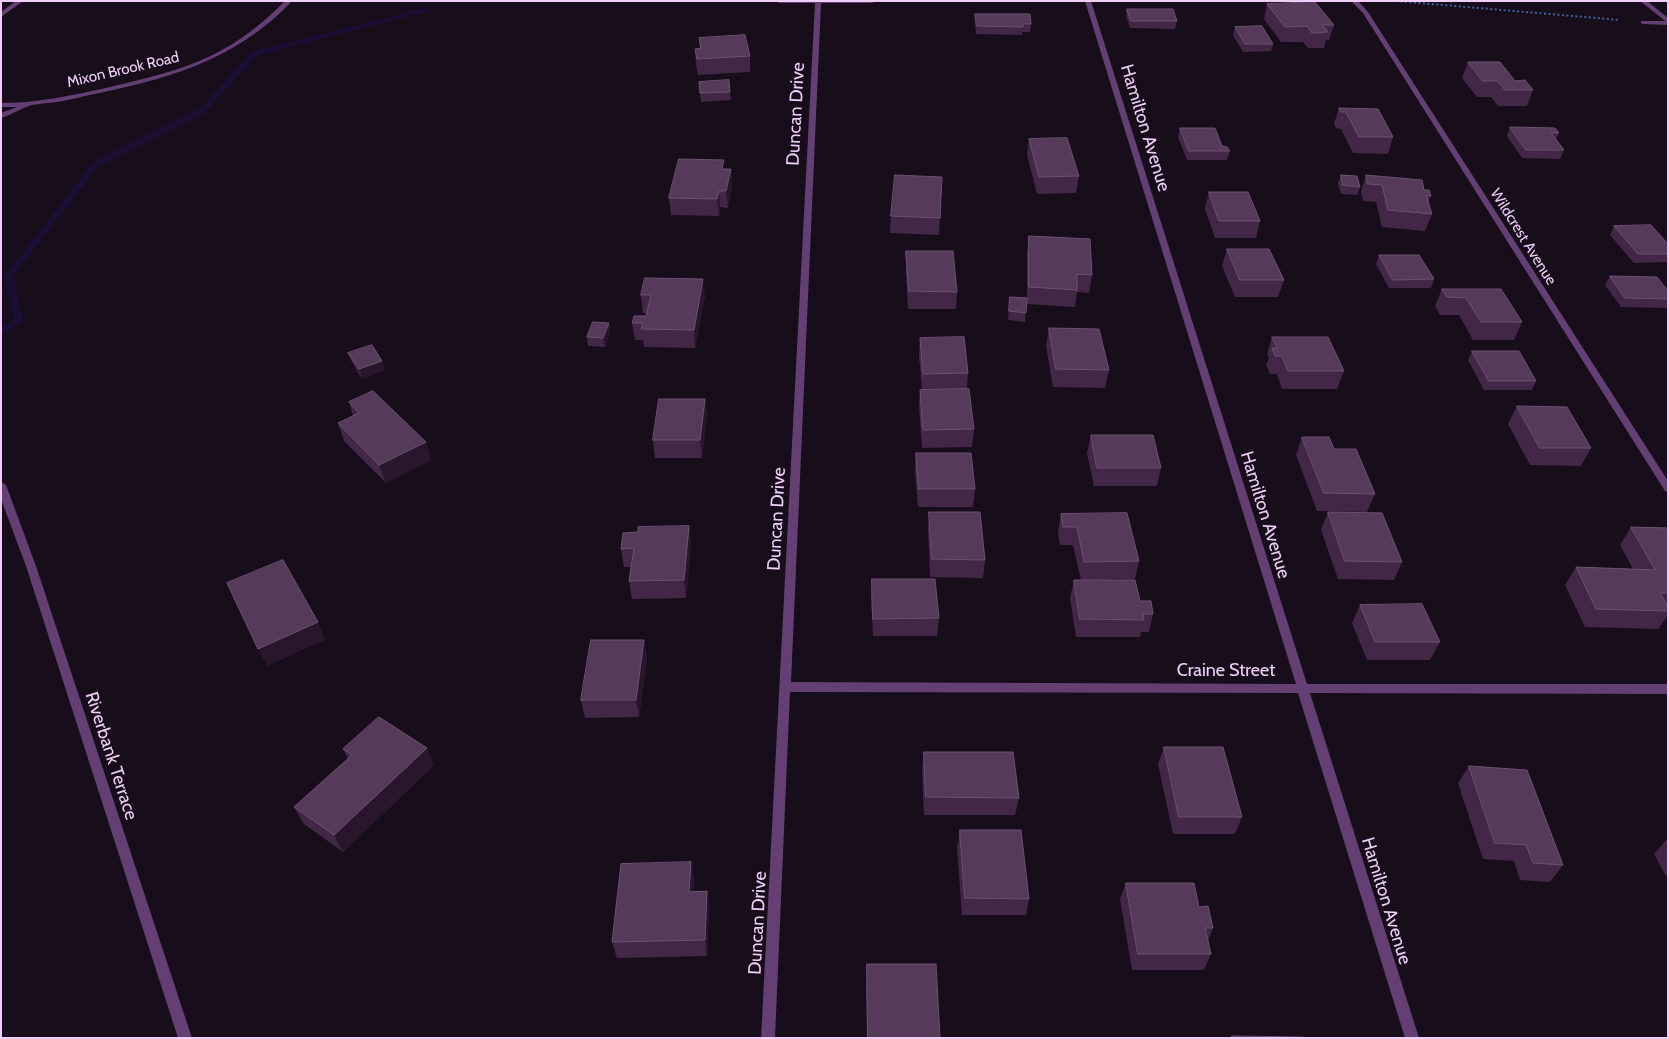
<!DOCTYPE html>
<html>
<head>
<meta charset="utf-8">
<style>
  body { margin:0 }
  #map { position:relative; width:1669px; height:1039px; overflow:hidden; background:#180d1a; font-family:Cabin,sans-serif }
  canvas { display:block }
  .frame { position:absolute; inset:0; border:2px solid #efcef8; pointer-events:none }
</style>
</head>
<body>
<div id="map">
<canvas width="1669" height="1039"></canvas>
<div class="frame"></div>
</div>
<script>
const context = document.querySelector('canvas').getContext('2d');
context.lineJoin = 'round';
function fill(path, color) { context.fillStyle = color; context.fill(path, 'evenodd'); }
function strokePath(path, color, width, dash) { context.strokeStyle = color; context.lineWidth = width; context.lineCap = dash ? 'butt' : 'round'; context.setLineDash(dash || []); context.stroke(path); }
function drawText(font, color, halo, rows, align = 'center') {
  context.font = font + ' Cabin,sans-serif'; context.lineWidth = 4.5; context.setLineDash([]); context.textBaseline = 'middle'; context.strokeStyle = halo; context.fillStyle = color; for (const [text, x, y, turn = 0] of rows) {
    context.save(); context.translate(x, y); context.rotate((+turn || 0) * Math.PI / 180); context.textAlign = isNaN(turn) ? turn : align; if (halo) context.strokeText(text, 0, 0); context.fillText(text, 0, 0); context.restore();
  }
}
const stream = new Path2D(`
  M423,8H426V12L258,55L205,113L99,166L14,276L23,321L1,335V327L13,320L4,276L93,162L199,109L252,51Z`);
const path = new Path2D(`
  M1396,1L1620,20`);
const service = new Path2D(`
  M1640,1H1647L1668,18V23Z`);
const minor = new Path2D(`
  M16,1H23L1,17V12Z
  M285,1H292C235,62 163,80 85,96C73,99 60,102 48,103C42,104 34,104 29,106C20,109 11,115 1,118V113L17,107H1V103C38,103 74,95 110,87C148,78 188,69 222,50C246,37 266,20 285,1Z
  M776,1H875L872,3H821L791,682L1296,684L1085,1H1091L1307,684H1668V694L1310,693L1419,1038H1405L1298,693L790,692L775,1038H761L815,3H779Z
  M1351,1H1358L1368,12L1668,481V492L1665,491L1363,13Z
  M1641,21H1668V25L1643,24L1641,23Z
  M1,482L6,485L36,566L192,1038H178L26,566L1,499Z`);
const wall = new Path2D(`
  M1267,4L1334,25L1329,40H1326L1324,48H1308L1303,42H1281L1264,19Z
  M1127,9L1177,21L1175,29L1130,28L1126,16Z
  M975,14L1031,24L1030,32H1022V35L976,34L975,21Z
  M1235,27L1273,44L1271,51L1243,52L1233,35Z
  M699,38L750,56V72L698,75L696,64L695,49L700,48Z
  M1468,62L1515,81L1533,90L1527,106H1498L1491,97H1477L1462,78Z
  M699,82L730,92L731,100L701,102Z
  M1339,108L1393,137L1388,154L1353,153L1341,129L1336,128L1334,124Z
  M1510,127L1559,133L1556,139L1564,150L1560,159L1522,158L1507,136Z
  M1180,128L1230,151L1227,160H1187L1178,137Z
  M1029,139L1079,176L1076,193L1037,194L1027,155Z
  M724,169H731L732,186L728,208L720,207L719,216L671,215L669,198Z
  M1341,175L1360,187L1357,195L1341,194L1338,184Z
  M1366,175L1424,190L1431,196L1428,203L1432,214L1425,231L1382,227L1376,202L1363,201L1361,192Z
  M942,177L939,235L890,233L891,216Z
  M1209,192L1260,221L1256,238H1215L1205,209Z
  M1614,226L1668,244V262L1634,263L1610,235Z
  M1029,236L1092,275L1089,293L1077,292L1075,307L1026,304L1025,322L1008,320L1010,297L1027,298V253Z
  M1227,249L1284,280L1278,297H1235L1222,266Z
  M906,251L957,292L956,309H908L906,269Z
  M1379,255L1434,279L1431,288H1389L1376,264Z
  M1610,276L1668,291V308L1621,307L1605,285Z
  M1442,289H1501L1522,322L1514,340H1473L1459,315H1440L1435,306Z
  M641,295L705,296L695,348L644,347L643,340H635L632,323L646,316L647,313H643Z
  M609,323L610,332L605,347L588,346L587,337Z
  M1049,328L1109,370L1105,388L1053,387L1046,346Z
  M1272,337L1344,371L1337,389H1282L1277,374H1270L1266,365L1269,358L1267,354Z
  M920,338L968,373L967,389L974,429L972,447L922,448L919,407L920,390H922L919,355Z
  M1472,351L1536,381L1532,390H1484L1468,360Z
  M348,353L385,370L362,379L352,362Z
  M705,399L707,416L702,458H655L653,440Z
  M349,402L426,442L431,460L386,483L344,441L338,423L353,416Z
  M1517,406L1591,448L1581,466L1530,465L1508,424Z
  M1091,435L1161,468L1157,486H1094L1087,453Z
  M1302,437L1334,449L1375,494L1367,512L1317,511L1296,455Z
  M916,453L975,489L973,507H918L915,471Z
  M929,512L985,560L983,578L930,577L928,530Z
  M1328,512L1402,562L1394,580L1338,579L1321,530Z
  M1061,514L1139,561L1135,579L1081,580L1140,601L1153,614L1149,632H1141L1140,637H1076L1070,598L1074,580H1081L1073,545H1060L1058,532Z
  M689,526L691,544L686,598L632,599L629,581L631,567H624L621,549L638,532Z
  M1631,527L1668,528V615L1658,629L1585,627L1565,585L1576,567L1633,569L1620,545Z
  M872,579L939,618L937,636H873L871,597Z
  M1360,605L1440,642L1430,660H1367L1352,623Z
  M647,657L639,717L585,718L581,700Z
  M1164,747L1242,817L1235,834H1173L1158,764Z
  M343,749L434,765L343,852L304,824L294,807L348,759Z
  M924,752L1019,798L1015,815H924L922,770Z
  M1469,766L1563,865L1550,882L1520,880L1514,861L1483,859L1458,783Z
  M960,830L1029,899L1026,915H962L957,847Z
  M1668,838V876H1666L1654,854Z
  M691,862L694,879L693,891H707L709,907L707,956L617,958L612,942Z
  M1126,883L1199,907L1213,928L1208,941L1211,954L1204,970H1132L1120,899Z
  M867,964L940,1038H867L866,980Z`);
const shadedWall = new Path2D(`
  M731,169L732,186L728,208L726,191Z
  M719,191L720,207L719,216L717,199Z
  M703,279L705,296L695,348L694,330Z
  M609,323L610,332L605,347L603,338Z
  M382,361L385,370L362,379L359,369Z
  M705,399L707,416L702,458L700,440Z
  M426,442L431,460L386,483L379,465Z
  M689,526L691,544L686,598L684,580Z
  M318,622L325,640L267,666L258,649Z
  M644,640L647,657L639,717L636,700Z
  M427,748L434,765L343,852L334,835Z
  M691,862L694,879L692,908L689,892Z
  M707,891L709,907L707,956L705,940Z`);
const building = new Path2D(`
  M1315,2L1334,25H1322L1328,32L1312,33L1307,26L1285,27L1267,4Z
  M1127,9H1173L1177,21H1131Z
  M975,14H1030L1031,24H1023V27L977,26Z
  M1262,26L1273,44H1245L1235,27Z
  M745,35L750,56L697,59L695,49L701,48L699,38Z
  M1468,62H1500L1515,81L1525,80L1533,90H1505L1497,81H1483Z
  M729,80L730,92L700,93L699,82Z
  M1339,108L1378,109L1393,137H1359L1346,112H1341Z
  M1510,127L1555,128L1559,133H1551L1564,150H1526Z
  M1180,128H1215L1222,146L1227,147L1230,151H1189Z
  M1067,138L1079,176L1039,177L1029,139Z
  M679,159L724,160L722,169H731L726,191H719L717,199L669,198Z
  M895,175L942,177L940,218L891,216Z
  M1341,175L1357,176L1360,187L1343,185Z
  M1366,175L1422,180L1424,190H1429L1431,196L1426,195L1432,214L1388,210L1382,185L1368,184Z
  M1209,192H1248L1260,221H1219Z
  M1651,225L1668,244V254H1638L1614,226Z
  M1029,236L1090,239L1092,275L1077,274V290L1029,287Z
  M1227,249H1269L1284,280H1240Z
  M906,251H953L957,292L909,291Z
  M1379,255H1419L1434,279L1393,280Z
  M1610,276L1657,277L1668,291V299L1625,298Z
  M645,278L703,279L694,330L641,329L643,323H632L634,316H646L651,295H641Z
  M1442,289H1501L1522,322H1481L1466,298L1447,297Z
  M1010,297L1027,298L1026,313L1009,311Z
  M593,322L609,323L603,338L587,337Z
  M1049,328L1099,329L1109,370L1056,369Z
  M964,337L968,373L923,374L920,338Z
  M1272,337H1328L1344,371H1288L1282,356H1275L1272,348H1277Z
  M372,345L382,361L359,369L348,353Z
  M1472,351H1519L1536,381H1489Z
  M969,389L974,429L923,430L920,390Z
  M373,391L426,442L379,465L338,423L359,413L349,402Z
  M659,399H705L700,440H653Z
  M1517,406L1567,407L1591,448H1540Z
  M1091,435H1153L1161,468H1097Z
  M1302,437H1329L1334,449H1356L1375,494L1324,493Z
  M916,453H971L975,489H919Z
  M929,512H980L985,560L932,559Z
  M1328,512L1382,513L1402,562L1345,561Z
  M1127,513L1139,561L1084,562L1077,527H1063L1061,514Z
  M689,526L684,580L629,581L634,548L621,549L623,533L638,532V527Z
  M1631,527L1668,528V593H1660L1668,607V611L1596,609L1576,567L1655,570Z
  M283,560L318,622L258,649L227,583Z
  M872,579H935L939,618L873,619Z
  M1074,580H1135L1140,601H1151L1153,614H1143L1144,620L1080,619Z
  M1422,604L1440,642H1375L1360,605Z
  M591,640H644L636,700H581Z
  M379,717L427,748L334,835L294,807L352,755L343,749Z
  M1164,747H1223L1242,817H1179Z
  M924,752H1013L1019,798L926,797Z
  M1469,766L1527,770L1563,865L1533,863L1526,845L1495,843Z
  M960,830H1021L1029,899L965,898Z
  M691,862L689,892L707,891L705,940L612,942L621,864Z
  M1126,883H1194L1199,907L1208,906L1213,928H1205L1211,954H1138Z
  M867,964H936L940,1038H868Z
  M1232,1036L1303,1037V1038H1232Z`);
const farStreetnames = [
  ["Mixon Brook Road",123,70,-13],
  ["Wildcrest Avenue",1523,237,58]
];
const streetNames = [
  ["Duncan Drive",796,114,-87],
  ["Hamilton Avenue",1145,128,73],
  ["Hamilton Avenue",1265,515,73],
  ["Duncan Drive",777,519,-87],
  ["Craine Street",1226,671],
  ["Riverbank Terrace",111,756,72],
  ["Hamilton Avenue",1386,901,73],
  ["Duncan Drive",758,923,-87]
];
fill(stream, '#1a0e32');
strokePath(path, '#3c629d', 2, [2, 2.5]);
fill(service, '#643f73');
fill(minor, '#643f73');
fill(wall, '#422846');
fill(shadedWall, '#29162d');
fill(building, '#553a59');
strokePath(building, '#6d5172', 1);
drawText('15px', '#efcef8', '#180d1a', farStreetnames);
drawText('18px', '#efcef8', '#180d1a', streetNames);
</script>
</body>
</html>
